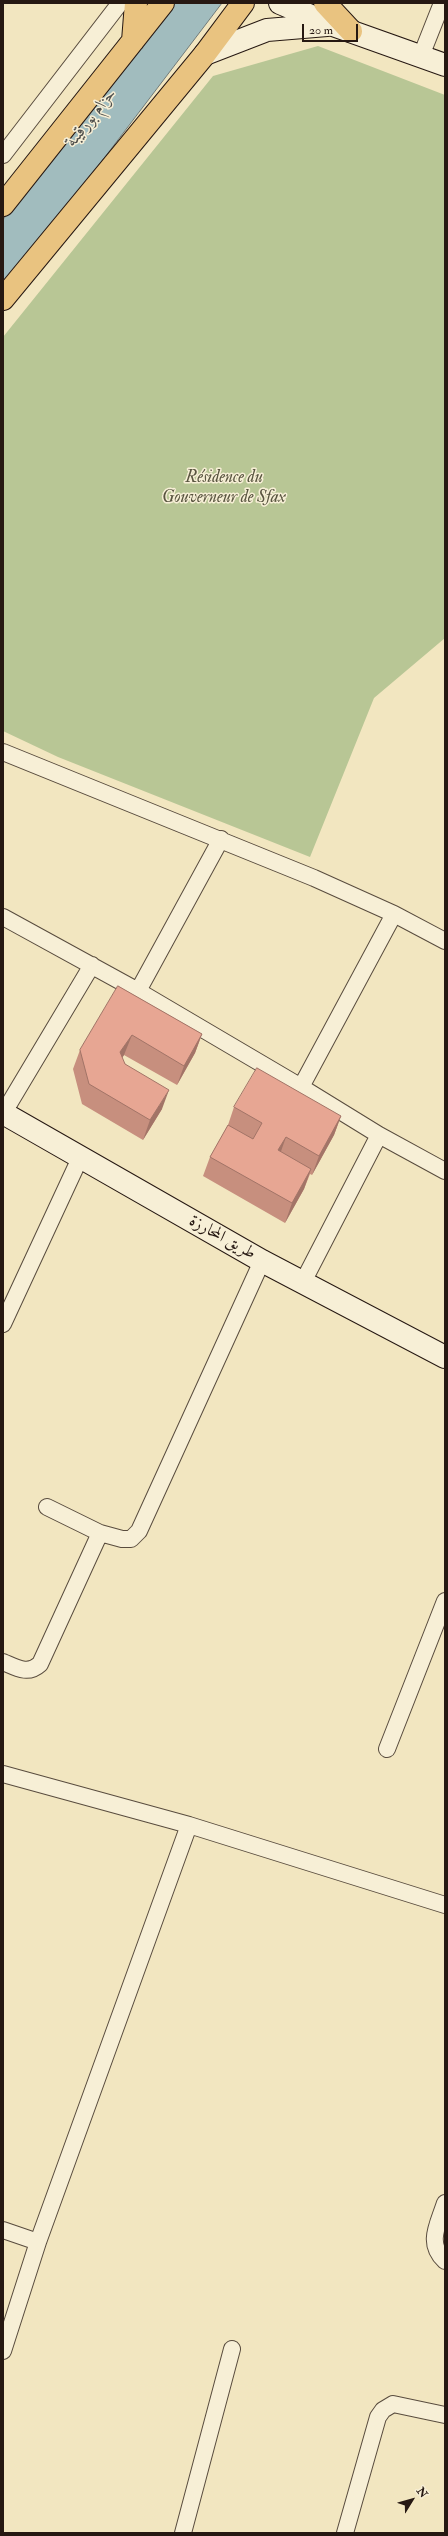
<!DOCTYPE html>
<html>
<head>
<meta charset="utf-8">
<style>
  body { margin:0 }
  #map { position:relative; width:448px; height:2536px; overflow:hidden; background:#f2e6c0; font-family:"IM FELL Double Pica",serif }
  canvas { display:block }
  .frame { position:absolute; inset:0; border:4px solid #261812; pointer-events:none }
  .north { position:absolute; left:392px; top:2480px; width:40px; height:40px; -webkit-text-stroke:3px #f7efd6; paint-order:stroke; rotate:53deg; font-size:11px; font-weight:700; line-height:16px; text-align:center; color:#261812 }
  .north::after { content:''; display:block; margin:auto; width:14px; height:18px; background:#261812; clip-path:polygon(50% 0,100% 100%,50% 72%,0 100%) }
  .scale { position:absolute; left:302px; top:24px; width:56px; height:18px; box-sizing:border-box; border:2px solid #261812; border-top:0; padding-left:5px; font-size:12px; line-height:14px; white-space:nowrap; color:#261812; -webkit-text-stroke:3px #f7efd6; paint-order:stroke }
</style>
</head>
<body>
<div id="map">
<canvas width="448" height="2536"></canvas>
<div class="frame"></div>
<div class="north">N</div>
<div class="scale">20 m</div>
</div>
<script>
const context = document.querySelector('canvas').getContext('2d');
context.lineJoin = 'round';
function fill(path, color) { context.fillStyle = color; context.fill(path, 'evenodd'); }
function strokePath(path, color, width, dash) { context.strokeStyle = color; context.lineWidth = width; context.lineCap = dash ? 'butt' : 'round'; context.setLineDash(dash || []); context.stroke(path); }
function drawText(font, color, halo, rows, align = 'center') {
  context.font = font + ' "IM FELL Double Pica",Amiri,serif'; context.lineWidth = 3; context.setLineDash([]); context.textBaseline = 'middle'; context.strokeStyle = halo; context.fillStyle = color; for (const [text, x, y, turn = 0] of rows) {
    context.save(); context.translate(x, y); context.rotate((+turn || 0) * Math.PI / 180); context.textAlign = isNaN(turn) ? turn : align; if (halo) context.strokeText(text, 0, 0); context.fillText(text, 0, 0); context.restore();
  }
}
const green = new Path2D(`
  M318,46L445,95V638L374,698L310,857L58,757L3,731V337L213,76Z`);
const water = new Path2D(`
  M175,3H222L89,178L3,283V220Z`);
const minor = new Path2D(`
  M421,56L442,3
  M3,155L120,3
  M3,752L314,878L394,914L445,941
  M3,917L138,991L221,839
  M138,991L301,1087L394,914
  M301,1087L379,1135L445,1171
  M3,1114L92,965
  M303,1282L379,1135
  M3,1324L80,1158
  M47,1507L100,1533
  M3,1662C17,1668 28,1675 40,1664L100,1533L122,1539H131L139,1531L262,1261
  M387,1749L445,1601
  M3,1774L189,1825L38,2242L3,2351
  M189,1825L445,1905
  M445,2203C438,2225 426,2243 445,2261
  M3,2230L38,2242
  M183,2533L232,2349
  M345,2533L378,2417L383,2410L393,2404L445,2415`);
const secondary = new Path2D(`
  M280,3L330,24L445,65
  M205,54L267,30L327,25
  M3,1113L262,1261L445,1357`);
const trunk = new Path2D(`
  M325,3L351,31
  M133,41L136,3
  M3,205L163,3
  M3,299L205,54L243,3`);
const wall = new Path2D(`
  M118,986L202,1034L195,1053L177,1085L124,1055L122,1058L125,1064L162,1109L143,1140L82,1104L73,1069L80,1050Z
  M234,1107L341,1116L334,1135L312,1175L310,1174L304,1189L285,1223L203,1176L210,1157L228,1125Z`);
const shadedWall = new Path2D(`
  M202,1034L195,1053L177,1085L184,1066Z
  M132,1035L124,1055L113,1072L120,1052Z
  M169,1090L162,1109L143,1140L150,1120Z
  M341,1116L334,1135L312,1175L319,1156Z
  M286,1137L279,1157L278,1150Z
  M311,1169L304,1189L285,1223L292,1203Z`);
const building = new Path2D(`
  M118,986L202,1034L184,1066L132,1035L120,1052L125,1064L169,1090L150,1120L89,1084L80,1050Z
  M257,1068L341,1116L319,1156L286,1137L278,1150L311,1169L292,1203L210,1157L228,1125L253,1139L262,1123L234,1107Z`);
const parkNames = [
  ["Résidence du",224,478],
  ["Gouverneur de Sfax",224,498]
];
const streetNames = [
  ["طريق المحارزة",222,1238,29]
];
const waterNames = [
  ["حزام بورقيبة",92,118,-51]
];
fill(green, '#b8c695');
fill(water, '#a1bcbe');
strokePath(water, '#707a79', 1);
strokePath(minor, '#594c3e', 18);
strokePath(secondary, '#261812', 24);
strokePath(trunk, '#261812', 24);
strokePath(minor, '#f7efd6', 16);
strokePath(secondary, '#f7efd6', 22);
strokePath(trunk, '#e9c380', 22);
fill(wall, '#c78f7e');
fill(shadedWall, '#a27467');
fill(building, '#e7a693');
strokePath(building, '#a27467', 1);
drawText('italic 17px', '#595540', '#f7efd6', parkNames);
drawText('17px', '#261812', '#f7efd6', streetNames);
drawText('italic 18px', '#51514e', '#f7efd6', waterNames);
</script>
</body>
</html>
